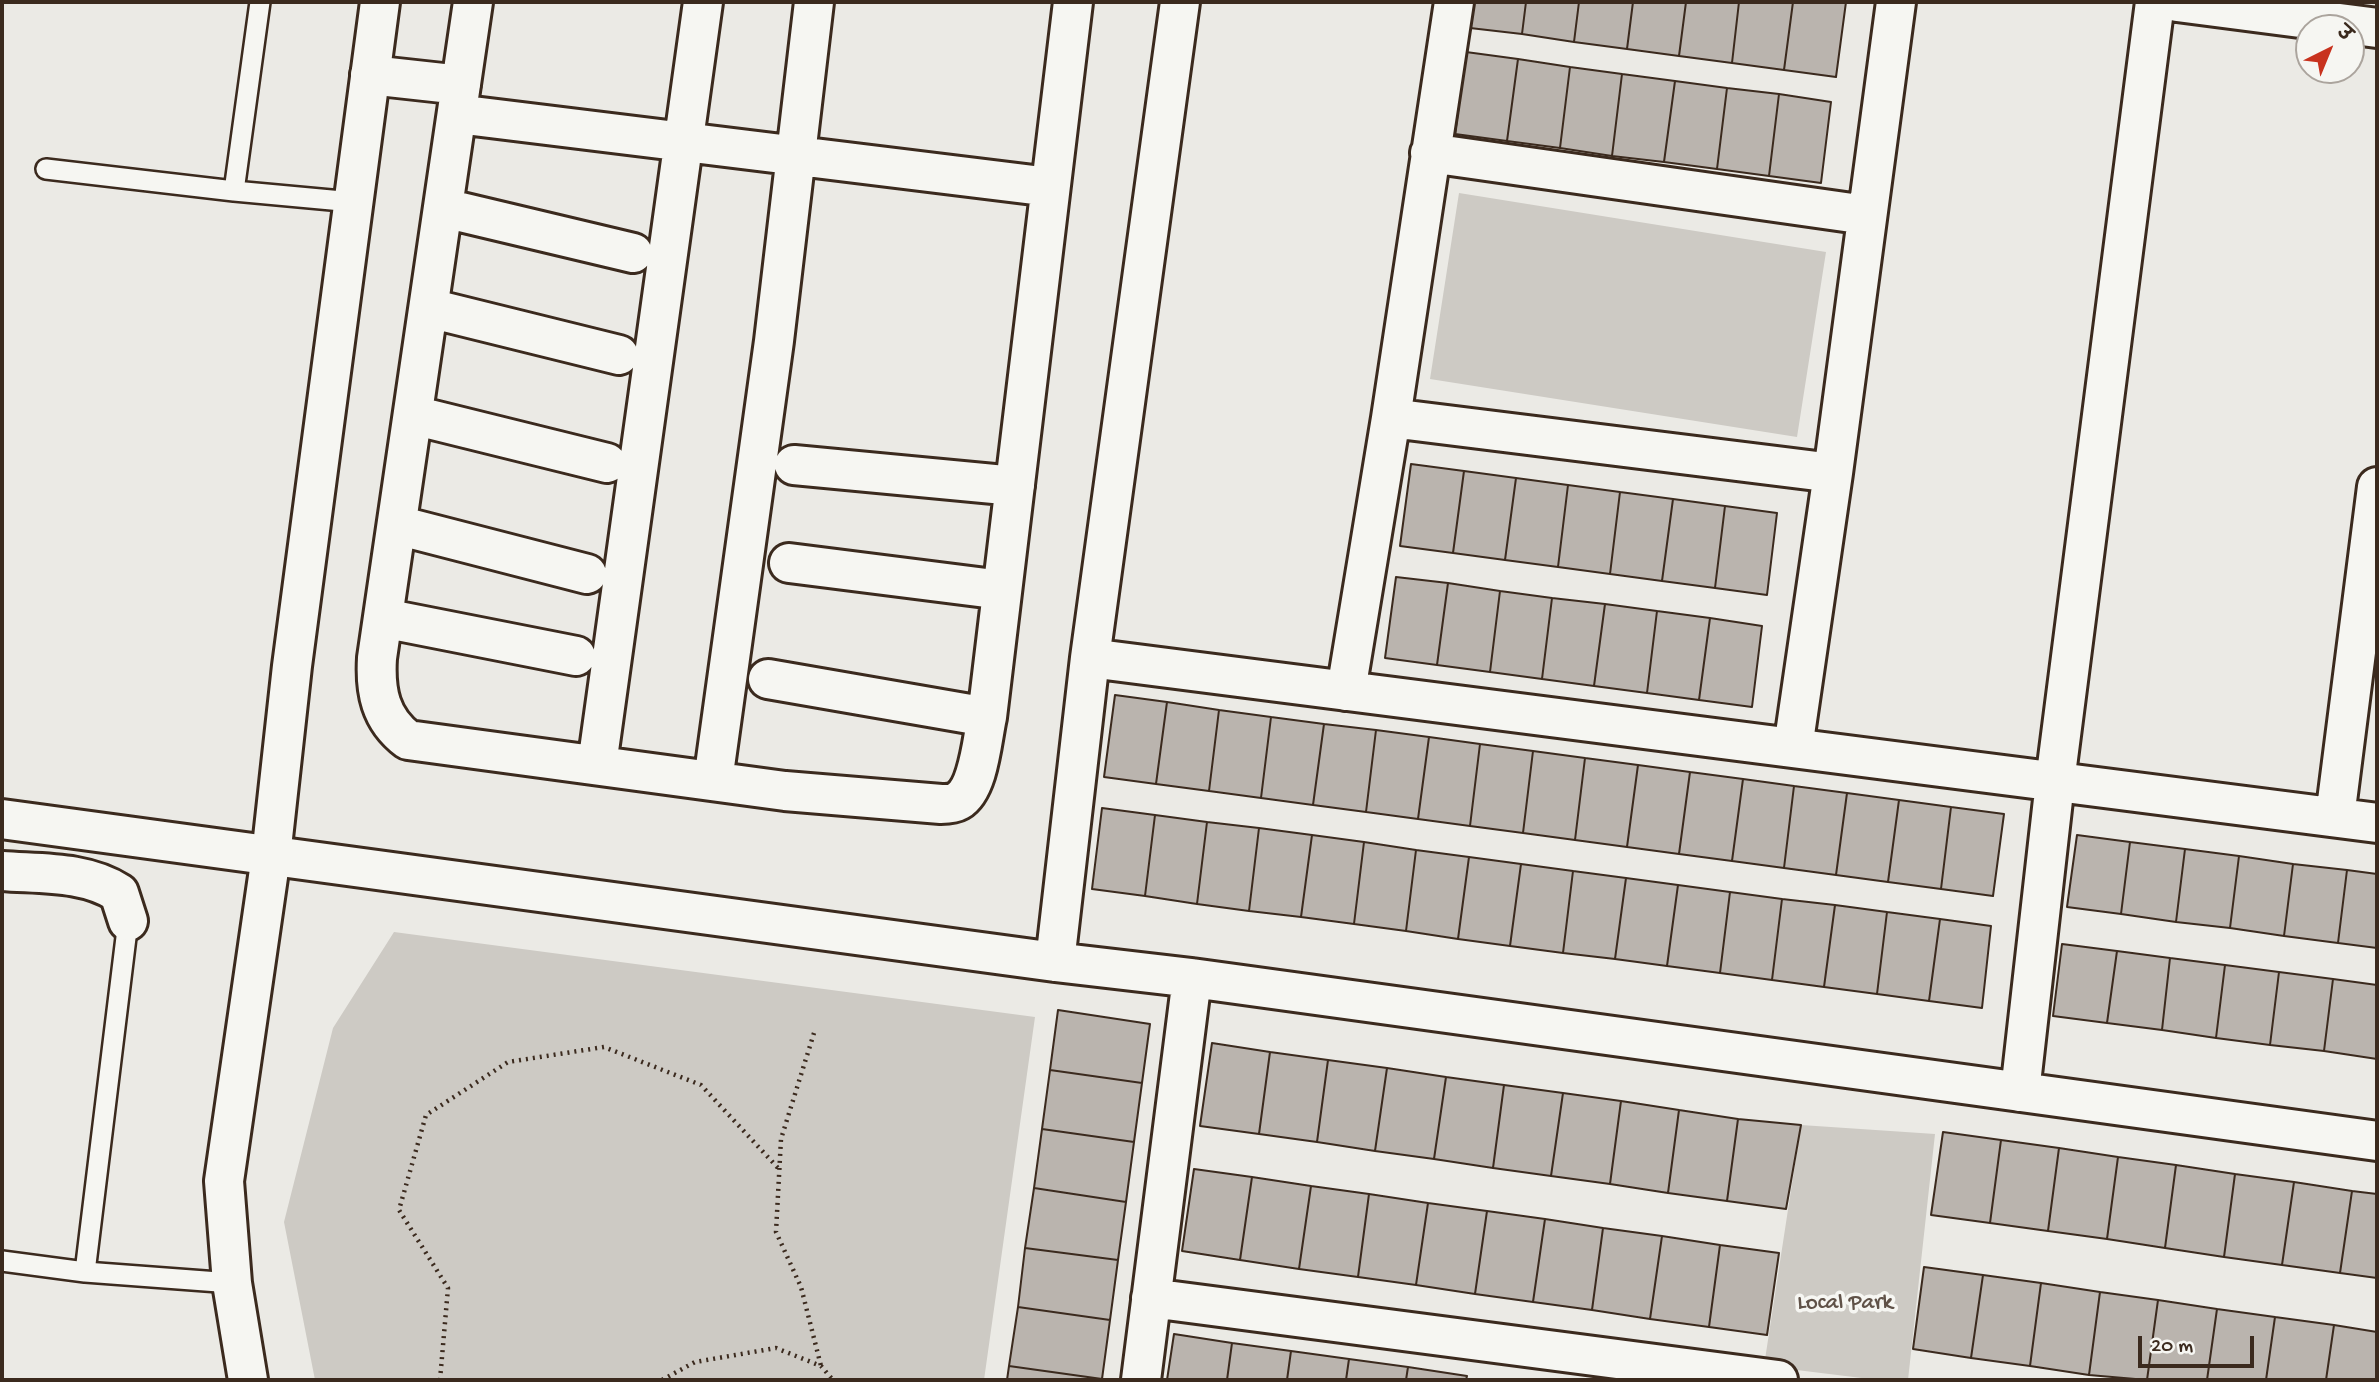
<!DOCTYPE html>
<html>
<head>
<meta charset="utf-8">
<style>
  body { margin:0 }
  #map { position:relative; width:2379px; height:1382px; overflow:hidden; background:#ebeae5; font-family:"Gochi Hand","Playpen Sans Deva",sans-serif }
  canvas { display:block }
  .frame { position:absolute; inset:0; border:4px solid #3b2a1e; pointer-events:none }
  .north { position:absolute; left:2295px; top:14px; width:70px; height:70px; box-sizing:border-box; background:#f6f6f2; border:2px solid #aba49d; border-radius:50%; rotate:43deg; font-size:19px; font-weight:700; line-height:28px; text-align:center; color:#3b2a1e }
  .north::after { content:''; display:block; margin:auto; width:24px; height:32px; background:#c8321e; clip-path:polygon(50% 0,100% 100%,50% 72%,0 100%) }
  .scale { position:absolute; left:2138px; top:1336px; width:116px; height:32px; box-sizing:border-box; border:4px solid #3b2a1e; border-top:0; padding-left:9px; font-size:21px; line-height:24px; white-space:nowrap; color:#3b2a1e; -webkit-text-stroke:5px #f6f6f2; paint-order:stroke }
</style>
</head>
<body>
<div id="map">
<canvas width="2379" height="1382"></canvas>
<div class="frame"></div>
<div class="north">उ</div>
<div class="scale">20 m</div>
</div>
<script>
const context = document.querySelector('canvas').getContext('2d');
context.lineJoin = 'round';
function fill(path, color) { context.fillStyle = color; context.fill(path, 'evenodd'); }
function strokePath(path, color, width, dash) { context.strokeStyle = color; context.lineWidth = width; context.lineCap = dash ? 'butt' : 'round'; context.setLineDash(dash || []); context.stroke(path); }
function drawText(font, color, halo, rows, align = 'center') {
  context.font = font + ' "Gochi Hand",sans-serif'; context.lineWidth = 7; context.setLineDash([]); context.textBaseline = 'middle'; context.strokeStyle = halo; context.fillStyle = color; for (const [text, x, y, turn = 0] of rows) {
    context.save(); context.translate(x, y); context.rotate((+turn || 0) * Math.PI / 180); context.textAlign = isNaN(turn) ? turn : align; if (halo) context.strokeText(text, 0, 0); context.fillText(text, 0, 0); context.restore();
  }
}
const green = new Path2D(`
  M1459,193L1826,252L1797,437L1430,379Z
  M394,932L1035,1017L984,1380H315L284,1222L333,1028Z
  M1801,1125L1935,1134L1908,1380H1878L1764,1366Z`);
const building = new Path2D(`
  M1473,2H1526L1522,34L1470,28Z
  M1526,2H1579L1574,42L1522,34Z
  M1579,2H1633L1627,49L1574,42Z
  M1633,2H1686L1679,56L1627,49Z
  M1686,2H1739L1732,63L1679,56Z
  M1739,2H1793L1784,70L1732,63Z
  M1793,2H1846L1836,77L1784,70Z
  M1466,52L1518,59L1507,141L1455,134Z
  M1518,59L1570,67L1560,148L1507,141Z
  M1570,67L1622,74L1612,156L1560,148Z
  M1622,74L1675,81L1664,162L1612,156Z
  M1675,81L1727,88L1717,169L1664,162Z
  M1727,88L1779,94L1769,176L1717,169Z
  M1779,94L1831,102L1821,183L1769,176Z
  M1411,464L1464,471L1453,553L1400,546Z
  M1464,471L1516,478L1505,560L1453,553Z
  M1516,478L1568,485L1558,567L1505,560Z
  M1568,485L1620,492L1610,574L1558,567Z
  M1620,492L1673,499L1662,581L1610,574Z
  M1673,499L1725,506L1715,588L1662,581Z
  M1725,506L1777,513L1767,595L1715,588Z
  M1396,577L1448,583L1437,665L1385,658Z
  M1448,583L1500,591L1490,672L1437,665Z
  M1500,591L1552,598L1542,679L1490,672Z
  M1552,598L1605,604L1594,686L1542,679Z
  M1605,604L1657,611L1647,693L1594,686Z
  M1657,611L1710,618L1699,700L1647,693Z
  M1710,618L1762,626L1752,707L1699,700Z
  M1115,695L1167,702L1156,784L1104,777Z
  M1167,702L1219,710L1209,791L1156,784Z
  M1219,710L1271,717L1261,798L1209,791Z
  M1271,717L1324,724L1313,805L1261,798Z
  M1324,724L1376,730L1366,812L1313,805Z
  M1376,730L1429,737L1418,819L1366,812Z
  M1429,737L1480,744L1470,826L1418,819Z
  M1480,744L1533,751L1523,833L1470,826Z
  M1533,751L1585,758L1575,840L1523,833Z
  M1585,758L1638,765L1627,847L1575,840Z
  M1638,765L1690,772L1679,854L1627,847Z
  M1690,772L1743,779L1732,861L1679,854Z
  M1743,779L1794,786L1784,868L1732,861Z
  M1794,786L1847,793L1836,875L1784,868Z
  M1847,793L1899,800L1888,882L1836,875Z
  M1899,800L1951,807L1941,889L1888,882Z
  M1951,807L2004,814L1993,896L1941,889Z
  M1102,808L1155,815L1145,896L1092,889Z
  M1155,815L1207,822L1197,904L1145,896Z
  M1207,822L1259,828L1249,911L1197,904Z
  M1259,828L1312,835L1301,917L1249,911Z
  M1312,835L1364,842L1354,924L1301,917Z
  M2077,835L2130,842L2121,914L2067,907Z
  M1364,842L1416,850L1406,931L1354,924Z
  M2130,842L2185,849L2176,922L2121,914Z
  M2185,849L2239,856L2230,928L2176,922Z
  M1416,850L1469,857L1458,939L1406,931Z
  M2239,856L2293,864L2284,936L2230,928Z
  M1469,857L1521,864L1510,946L1458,939Z
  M1521,864L1573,871L1563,953L1510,946Z
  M2293,864L2347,870L2338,943L2284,936Z
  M2347,870L2377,874V948L2338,943Z
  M1573,871L1626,878L1615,959L1563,953Z
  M1626,878L1678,885L1667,966L1615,959Z
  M1678,885L1730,892L1720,973L1667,966Z
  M1730,892L1782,899L1772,980L1720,973Z
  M1782,899L1835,905L1824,987L1772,980Z
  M1835,905L1887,912L1877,994L1824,987Z
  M1887,912L1940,919L1929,1001L1877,994Z
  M1940,919L1991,926L1982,1008L1929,1001Z
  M2062,944L2117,951L2107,1023L2053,1016Z
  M2117,951L2170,958L2162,1030L2107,1023Z
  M2170,958L2225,965L2216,1038L2162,1030Z
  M2225,965L2279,972L2270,1045L2216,1038Z
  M2279,972L2333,979L2324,1051L2270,1045Z
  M2333,979L2377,985V1059L2324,1051Z
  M1058,1010L1150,1024L1142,1083L1050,1070Z
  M1212,1043L1270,1052L1259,1134L1200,1126Z
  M1270,1052L1328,1060L1317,1142L1259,1134Z
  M1328,1060L1387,1068L1375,1151L1317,1142Z
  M1387,1068L1446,1077L1434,1159L1375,1151Z
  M1050,1070L1142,1083L1134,1142L1042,1129Z
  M1446,1077L1504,1085L1493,1168L1434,1159Z
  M1504,1085L1563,1093L1551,1176L1493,1168Z
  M1563,1093L1621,1101L1610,1184L1551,1176Z
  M1621,1101L1679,1110L1668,1193L1610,1184Z
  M1679,1110L1738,1119L1727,1201L1668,1193Z
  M1738,1119L1801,1125L1786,1209L1727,1201Z
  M1042,1129L1134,1142L1126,1202L1034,1188Z
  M1943,1132L2001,1140L1990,1223L1931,1215Z
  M2001,1140L2059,1148L2048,1231L1990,1223Z
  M2059,1148L2118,1157L2107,1239L2048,1231Z
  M2118,1157L2176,1165L2165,1248L2107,1239Z
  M2176,1165L2235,1174L2224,1257L2165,1248Z
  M1194,1169L1252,1177L1240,1260L1182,1251Z
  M2235,1174L2294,1182L2282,1265L2224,1257Z
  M1252,1177L1311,1186L1299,1269L1240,1260Z
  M2294,1182L2352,1191L2340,1273L2282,1265Z
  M1311,1186L1369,1194L1358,1277L1299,1269Z
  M1034,1188L1126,1202L1118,1260L1025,1248Z
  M2352,1191L2377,1194V1278L2340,1273Z
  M1369,1194L1428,1203L1416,1285L1358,1277Z
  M1428,1203L1487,1211L1475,1294L1416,1285Z
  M1487,1211L1545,1219L1533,1302L1475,1294Z
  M1545,1219L1603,1228L1592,1310L1533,1302Z
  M1603,1228L1662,1236L1650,1319L1592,1310Z
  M1662,1236L1720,1245L1709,1327L1650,1319Z
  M1720,1245L1779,1253L1767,1335L1709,1327Z
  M1025,1248L1118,1260L1110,1320L1018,1307Z
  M1924,1267L1983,1275L1971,1358L1913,1349Z
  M1983,1275L2041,1283L2030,1366L1971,1358Z
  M2041,1283L2100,1292L2089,1375L2030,1366Z
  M2100,1292L2158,1300L2147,1380L2089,1375Z
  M2158,1300L2217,1309L2207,1380H2147Z
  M1018,1307L1110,1320L1102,1379L1009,1366Z
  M2217,1309L2275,1317L2266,1380H2207Z
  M2275,1317L2334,1325L2326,1380H2266Z
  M2334,1325L2377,1332V1380H2326Z
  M1174,1334L1232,1343L1227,1380H1167Z
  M1232,1343L1291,1351L1287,1380H1227Z
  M1291,1351L1349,1359L1346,1380H1287Z
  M1349,1359L1408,1367L1406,1380H1346Z
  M1009,1366L1102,1379L1101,1380H1007Z
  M1408,1367L1467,1376L1466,1380H1406Z`);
const path = new Path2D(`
  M814,1033L781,1139L776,1232L801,1287L821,1366
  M440,1380L448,1288L399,1210L426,1115L508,1062L604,1047L701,1085L779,1169
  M662,1380L695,1362L776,1348L821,1366L833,1380`);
const lane = new Path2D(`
  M46,169L234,191L353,202
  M234,191L260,2
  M2,1261L85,1272L232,1283
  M85,1272L128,921`);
const street = new Path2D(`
  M473,2L377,658C375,691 380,719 408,740L785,791L941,804C946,804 953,804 958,801C979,789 982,739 987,717L1073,2
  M2177,2L2377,28
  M370,75L461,85
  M457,114L1050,187
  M1430,153L1866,215
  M444,208L633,253
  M429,308L619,355
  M413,415L607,463
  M1391,418L1833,473
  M794,465L1015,486
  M397,525L587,574
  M789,563L1002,590
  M383,618L576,656
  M1090,658L2377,823
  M768,679L987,717
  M1346,691L1391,418L1454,2
  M1793,748L1833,473L1896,2
  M597,765L703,2
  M713,781L774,341L814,2
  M2335,817L2377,487
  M2,819L1055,962L1192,978L2377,1141
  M2,871C41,874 85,871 119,893L128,921
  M1055,962L1090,658L1180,2
  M2020,1092L2055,782L2155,2
  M1151,1298L1778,1380
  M1141,1380L1192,978`);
const secondary = new Path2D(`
  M248,1380L232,1283L224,1181L271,856L292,666L380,2`);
const parkNames = [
  ["Local Park",1845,1304]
];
fill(green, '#cdcac4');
fill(building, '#bab4ae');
strokePath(building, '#3b2a1e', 2);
strokePath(lane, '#3b2a1e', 24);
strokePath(street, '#3b2a1e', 44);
strokePath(secondary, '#3b2a1e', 44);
strokePath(path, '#3b2a1e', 4.5, [2, 5]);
strokePath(lane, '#f6f6f2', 19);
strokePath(street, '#f6f6f2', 38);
strokePath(secondary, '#f6f6f2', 38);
drawText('23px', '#605248', '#f6f6f2', parkNames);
</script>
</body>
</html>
